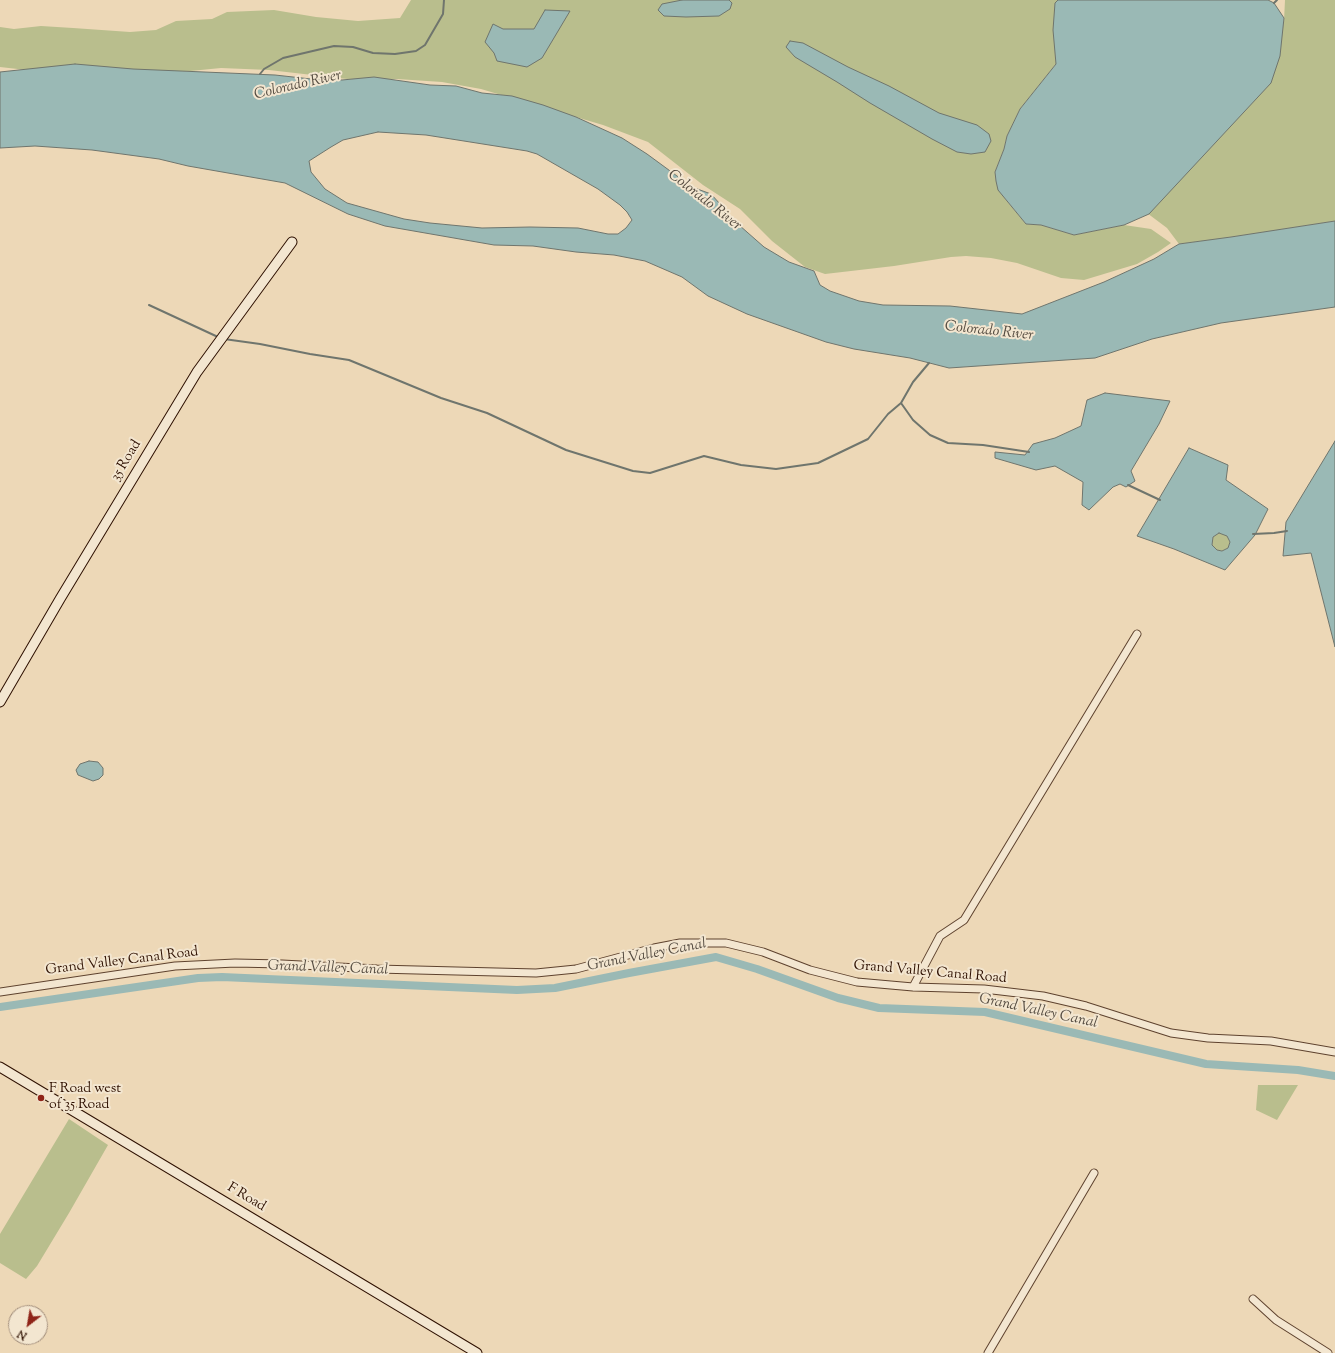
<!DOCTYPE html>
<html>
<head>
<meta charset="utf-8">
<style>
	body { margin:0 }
	#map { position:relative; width:1335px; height:1353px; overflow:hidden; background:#edd8b7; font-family:"Sorts Mill Goudy",serif }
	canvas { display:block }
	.north { position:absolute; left:8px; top:1305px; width:40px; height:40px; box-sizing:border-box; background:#f3e6d0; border:1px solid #a4907d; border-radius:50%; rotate:211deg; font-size:11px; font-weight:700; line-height:16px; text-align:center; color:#2e1001 }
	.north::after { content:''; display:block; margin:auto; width:14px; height:18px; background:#8f2418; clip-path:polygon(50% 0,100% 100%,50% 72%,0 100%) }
</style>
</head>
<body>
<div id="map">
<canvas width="1335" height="1353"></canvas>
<div class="north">N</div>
</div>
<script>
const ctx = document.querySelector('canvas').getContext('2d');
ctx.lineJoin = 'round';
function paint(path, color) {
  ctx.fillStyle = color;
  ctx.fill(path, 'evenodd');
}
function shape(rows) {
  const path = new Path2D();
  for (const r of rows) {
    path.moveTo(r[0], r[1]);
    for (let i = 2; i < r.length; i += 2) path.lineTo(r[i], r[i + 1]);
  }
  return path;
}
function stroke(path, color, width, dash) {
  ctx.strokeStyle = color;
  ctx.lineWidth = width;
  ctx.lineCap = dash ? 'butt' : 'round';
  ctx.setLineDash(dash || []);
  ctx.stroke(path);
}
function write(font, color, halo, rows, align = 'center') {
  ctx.font = font + ' "Sorts Mill Goudy",serif';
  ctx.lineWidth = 4;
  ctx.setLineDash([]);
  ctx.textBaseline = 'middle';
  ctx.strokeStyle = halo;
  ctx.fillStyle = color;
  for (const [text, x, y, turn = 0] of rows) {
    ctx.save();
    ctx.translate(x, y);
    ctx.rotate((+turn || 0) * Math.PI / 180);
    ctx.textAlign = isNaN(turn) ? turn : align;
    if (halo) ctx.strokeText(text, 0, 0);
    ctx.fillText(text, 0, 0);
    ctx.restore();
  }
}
paint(shape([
	[411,0,1058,0,1055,3,1056,64,1020,109,1007,136,1004,149,995,172,1006,200,1026,224,1041,225,1074,235,1124,225,1151,229,1171,243,1158,252,1137,264,1084,280,1061,278,1017,263,991,258,966,256,951,257,894,266,825,274,805,267,772,241,740,209,703,185,648,142,603,125,481,89,442,82,397,79,356,80,269,70,221,68,160,74,53,73,0,67,0,27,14,29,41,26,73,28,130,32,156,30,176,21,212,19,227,12,274,10,316,17,358,21,400,18],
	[1285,0,1335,0,1335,221,1227,238,1179,244,1167,228,1147,213,1272,76,1284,21],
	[1219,532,1227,536,1230,542,1228,548,1222,551,1217,550,1212,545,1213,537],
	[1258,1085,1298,1085,1277,1120,1256,1110],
	[69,1119,108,1145,69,1213,37,1266,26,1279,0,1263,0,1234]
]), '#b9be8d');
const water = shape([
	[682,0,729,0,732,3,730,9,719,16,686,17,664,16,658,10,662,4,682,0],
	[1058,0,1268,0,1274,3,1284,18,1280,56,1271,83,1149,214,1124,225,1074,235,1041,225,1026,224,998,190,996,181,995,172,1004,149,1007,136,1020,109,1056,64,1053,30,1055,3,1058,0],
	[545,10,570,11,542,58,527,67,497,61,494,53,485,42,493,24,503,29,534,29,545,10],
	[790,41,803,43,848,67,889,86,939,113,977,125,989,134,991,141,985,152,971,154,957,152,932,139,870,103,837,82,795,57,786,47,790,41],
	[75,64,133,69,275,75,311,79,342,80,374,77,430,85,456,86,482,93,512,96,543,105,576,117,622,138,647,154,692,187,711,194,739,225,764,247,789,262,814,271,820,285,830,291,859,301,883,305,950,306,1022,314,1104,282,1154,259,1179,244,1231,237,1335,221,1335,307,1221,323,1152,339,1095,358,949,368,910,358,854,349,826,342,747,314,708,296,682,277,645,261,614,255,576,252,533,246,494,245,385,226,348,214,285,183,188,166,159,159,92,150,35,146,0,148,0,72,75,64],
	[378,132,426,135,527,151,537,154,598,189,620,205,627,212,632,220,626,228,618,234,608,234,578,228,530,227,482,228,430,223,404,219,347,203,325,189,311,172,309,161,331,147,343,140,378,132],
	[1105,393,1170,401,1159,424,1131,471,1135,481,1126,487,1120,484,1113,487,1089,510,1082,505,1083,482,1055,466,1036,470,995,458,995,452,1025,455,1033,444,1055,438,1081,426,1087,400,1105,393],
	[1335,441,1335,647,1311,553,1283,556,1286,522,1335,441],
	[1189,448,1228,465,1226,480,1268,509,1255,535,1225,570,1174,549,1137,536,1189,448],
	[1219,533,1227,536,1230,542,1228,548,1222,551,1217,550,1212,545,1213,537,1219,533],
	[89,761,98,762,103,768,103,775,99,779,93,781,78,775,76,770,80,764,89,761]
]);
paint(water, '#9ab9b5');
stroke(water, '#6f756d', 1);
stroke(shape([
	[1274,3,1277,0],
	[260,74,264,69,283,58,334,46,353,47,373,53,395,54,416,51,425,45,443,14,444,0],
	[149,305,218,337],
	[224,339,260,344,310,354,349,360,441,398,487,413,566,450,633,471,650,473,704,456,741,465,776,469,818,463,868,439,888,414,901,403,913,382,929,363],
	[901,403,913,420,930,435,948,443,983,445,1029,452],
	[1128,485,1160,500],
	[1253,534,1274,533,1287,531]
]), '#6f756d', 2);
stroke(shape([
	[0,1007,198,978,222,977,517,990,555,988,629,973,716,957,757,969,838,998,879,1008,985,1012,1206,1064,1298,1070,1335,1076]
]), '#9ab9b5', 8);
const street = shape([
	[913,987,940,936,964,920,1137,634],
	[0,992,175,966,235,963,282,964,377,969,536,973,576,969,654,948,680,943,726,943,763,952,810,970,857,982,913,987,984,989,1043,996,1086,1006,1171,1033,1208,1038,1271,1041,1335,1052],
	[1253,1299,1276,1320,1328,1353],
	[988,1353,1094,1173]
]);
const secondary = shape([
	[0,702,60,599,197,372,292,242],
	[0,1067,477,1353]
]);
stroke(street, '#5e422e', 9);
stroke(secondary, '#2e1001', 11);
stroke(street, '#f3e6d0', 7);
stroke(secondary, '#f3e6d0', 9);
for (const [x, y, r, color] of [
	[41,1098,4,"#8f2418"]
]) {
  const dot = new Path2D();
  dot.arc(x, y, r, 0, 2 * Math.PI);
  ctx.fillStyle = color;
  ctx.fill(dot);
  stroke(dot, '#f3e6d0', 1.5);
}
write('14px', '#2e1001', '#f3e6d0', [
	["35 Road",127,461,-59],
	["Grand Valley Canal Road",122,962,-7],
	["Grand Valley Canal Road",930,973,5],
	["F Road",246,1198,31]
]);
write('14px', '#2e1001', '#f3e6d0', [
	["F Road west",49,1090],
	["of 35 Road",49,1106]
], 'left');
write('italic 15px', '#544b40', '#f3e6d0', [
	["Colorado River",298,86,-13],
	["Colorado River",704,201,38],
	["Colorado River",989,332,6],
	["Grand Valley Canal",647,956,-11],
	["Grand Valley Canal",328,969,2],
	["Grand Valley Canal",1038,1012,12]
]);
</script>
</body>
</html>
